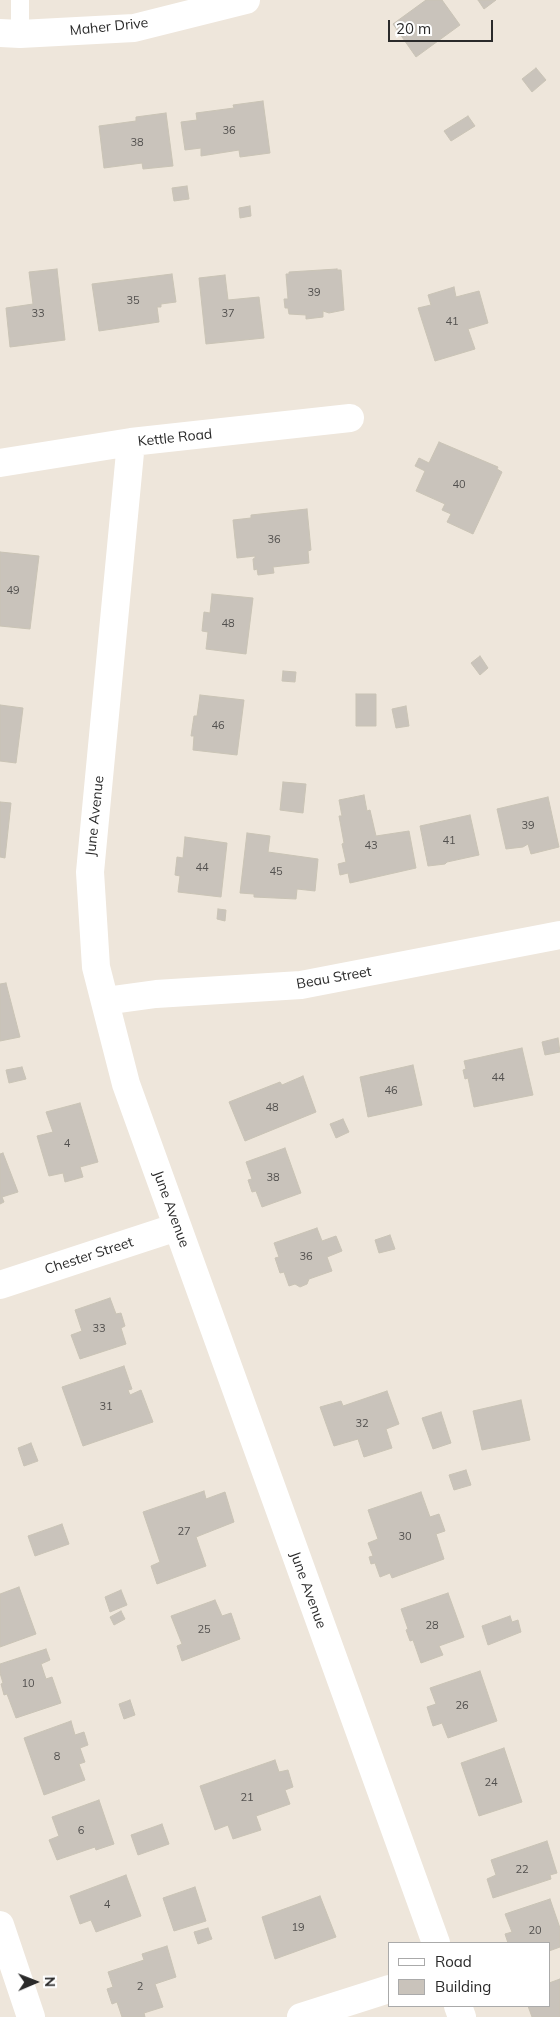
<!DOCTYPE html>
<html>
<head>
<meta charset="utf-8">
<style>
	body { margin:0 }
	#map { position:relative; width:560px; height:2017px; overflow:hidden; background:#eee6db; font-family:Mulish,sans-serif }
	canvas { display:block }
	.legend { position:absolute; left:388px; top:1942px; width:162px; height:65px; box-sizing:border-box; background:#fff; border:1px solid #aaa; margin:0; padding:6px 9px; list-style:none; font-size:15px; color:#2a2a2a }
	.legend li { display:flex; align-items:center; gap:10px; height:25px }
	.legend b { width:25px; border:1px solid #aaa }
	.north { position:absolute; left:10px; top:1957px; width:50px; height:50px; -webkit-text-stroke:4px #fff; paint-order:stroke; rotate:89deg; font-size:14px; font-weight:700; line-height:20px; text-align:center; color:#2a2a2a }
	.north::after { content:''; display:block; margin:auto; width:18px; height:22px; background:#2a2a2a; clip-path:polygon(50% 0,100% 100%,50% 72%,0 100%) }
	.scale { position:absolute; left:388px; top:20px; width:105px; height:22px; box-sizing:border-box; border:2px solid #2a2a2a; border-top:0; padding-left:6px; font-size:15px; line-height:18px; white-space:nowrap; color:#2a2a2a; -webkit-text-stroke:4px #fff; paint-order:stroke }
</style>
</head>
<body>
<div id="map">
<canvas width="560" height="2017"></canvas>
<ul class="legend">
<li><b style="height:6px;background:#fff"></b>Road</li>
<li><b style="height:14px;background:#c9c3bb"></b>Building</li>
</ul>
<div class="north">N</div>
<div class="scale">20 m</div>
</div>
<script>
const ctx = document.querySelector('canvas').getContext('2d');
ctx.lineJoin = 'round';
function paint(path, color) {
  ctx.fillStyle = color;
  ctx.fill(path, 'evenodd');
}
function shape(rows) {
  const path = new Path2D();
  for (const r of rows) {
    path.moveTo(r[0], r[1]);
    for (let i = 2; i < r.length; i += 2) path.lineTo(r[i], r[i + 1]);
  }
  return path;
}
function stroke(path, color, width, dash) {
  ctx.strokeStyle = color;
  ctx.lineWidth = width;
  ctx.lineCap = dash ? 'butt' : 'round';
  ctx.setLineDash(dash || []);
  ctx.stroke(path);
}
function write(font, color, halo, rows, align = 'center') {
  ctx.font = font + ' Mulish,sans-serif';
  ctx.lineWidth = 4;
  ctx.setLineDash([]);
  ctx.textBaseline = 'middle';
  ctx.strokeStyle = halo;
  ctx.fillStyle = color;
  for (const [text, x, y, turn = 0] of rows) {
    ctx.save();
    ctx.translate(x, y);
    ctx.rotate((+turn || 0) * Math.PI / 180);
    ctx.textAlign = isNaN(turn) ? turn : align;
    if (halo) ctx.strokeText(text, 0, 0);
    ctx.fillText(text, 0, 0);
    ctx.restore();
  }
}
const building = shape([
	[426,0,442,0,460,25,416,57,393,24,426,0],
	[478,0,496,0,484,9,478,0],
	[536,68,546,80,532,92,522,79,536,68],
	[263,101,270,153,240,157,239,150,201,156,201,148,185,150,181,122,197,120,196,113,234,108,233,105,263,101],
	[166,113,173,166,143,169,142,163,104,168,99,126,136,121,136,117,166,113],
	[468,116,475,126,451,141,444,131,468,116],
	[187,186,189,199,174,201,172,188,187,186],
	[250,206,251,216,240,218,239,208,250,206],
	[57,269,65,340,10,347,6,308,33,304,29,272,57,269],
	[337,269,337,270,341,270,344,310,329,313,323,311,323,317,306,319,306,315,289,314,288,308,285,308,284,299,288,299,286,274,289,274,289,272,337,269],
	[172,274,176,302,161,304,161,307,157,307,159,322,99,331,92,284,172,274],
	[225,275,228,300,259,297,264,338,206,344,199,278,225,275],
	[454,287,456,297,479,291,488,323,468,329,475,349,435,361,418,308,431,305,428,295,454,287],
	[439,442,498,467,497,469,502,472,473,534,447,522,451,514,442,510,445,504,416,491,425,471,415,466,419,458,429,463,439,442],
	[307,509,311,550,308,551,309,563,273,567,274,573,258,575,257,569,254,570,253,559,255,558,255,556,237,558,233,520,251,518,251,515,307,509],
	[0,552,39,556,30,629,0,626,0,552],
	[212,594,253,598,246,654,206,649,208,632,202,631,204,612,210,613,212,594],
	[480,656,488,668,480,675,471,663,480,656],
	[283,671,296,672,295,682,282,681,283,671],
	[356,694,376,694,376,726,356,726,356,694],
	[200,695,244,700,237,755,193,750,194,736,191,736,194,716,197,716,200,695],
	[0,705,23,708,16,763,0,761,0,705],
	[406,706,409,726,396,728,392,709,406,706],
	[283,782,306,784,303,813,280,810,283,782],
	[364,795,367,811,370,810,376,836,409,831,416,868,350,883,348,873,340,875,338,864,346,862,342,844,344,843,339,816,342,816,339,800,364,795],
	[548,797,559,847,531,854,528,844,523,847,506,849,497,809,548,797],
	[0,802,11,803,5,858,0,857,0,802],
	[470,815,479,855,447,862,445,864,428,866,420,826,470,815],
	[247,833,270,836,268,852,318,859,315,891,297,889,296,899,254,897,254,894,240,893,247,833],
	[185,837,227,843,221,897,178,892,180,876,175,875,177,857,183,858,185,837],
	[218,909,226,910,225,921,217,919,218,909],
	[6,983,20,1037,0,1041,0,984,6,983],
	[558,1038,560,1052,545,1055,542,1042,558,1038],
	[522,1048,533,1095,474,1107,468,1078,465,1079,463,1070,466,1069,464,1061,522,1048],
	[413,1065,422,1105,368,1117,360,1077,413,1065],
	[22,1067,26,1079,9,1083,6,1070,22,1067],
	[303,1076,316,1112,245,1141,229,1102,280,1082,282,1085,303,1076],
	[80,1103,98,1162,80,1167,83,1177,65,1182,63,1173,49,1176,37,1136,53,1132,46,1112,80,1103],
	[343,1119,349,1132,336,1138,330,1124,343,1119],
	[285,1148,301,1193,262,1207,256,1191,252,1192,248,1180,252,1179,246,1162,285,1148],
	[3,1153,18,1192,2,1197,4,1202,0,1204,0,1154,3,1153],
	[317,1228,322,1241,336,1236,342,1251,327,1257,332,1271,309,1279,307,1284,300,1287,295,1284,289,1286,284,1272,280,1273,275,1258,279,1257,274,1243,317,1228],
	[390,1235,395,1249,379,1253,375,1240,390,1235],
	[110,1298,116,1314,121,1313,125,1326,121,1328,126,1344,80,1359,71,1335,82,1331,75,1310,110,1298],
	[124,1366,132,1389,128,1390,130,1395,141,1390,153,1422,83,1446,62,1387,124,1366],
	[387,1391,399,1424,386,1429,392,1448,364,1457,358,1439,334,1446,320,1407,341,1401,343,1406,387,1391],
	[521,1400,530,1440,482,1450,473,1411,521,1400],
	[441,1412,451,1443,433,1449,422,1418,441,1412],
	[31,1443,38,1461,24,1466,18,1448,31,1443],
	[466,1470,471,1485,454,1490,449,1475,466,1470],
	[204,1491,206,1499,225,1492,234,1522,196,1537,206,1566,157,1584,151,1566,160,1562,143,1512,204,1491],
	[421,1492,430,1517,439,1514,445,1531,436,1534,444,1559,392,1578,390,1573,380,1577,375,1563,371,1564,369,1557,373,1556,368,1543,378,1539,368,1510,421,1492],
	[62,1524,69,1544,35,1556,28,1536,62,1524],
	[19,1587,36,1634,0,1647,0,1594,19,1587],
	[121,1590,127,1605,110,1612,105,1597,121,1590],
	[448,1593,464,1637,439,1646,443,1655,421,1663,413,1640,410,1641,406,1630,408,1629,401,1609,448,1593],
	[215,1600,222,1616,231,1613,240,1639,182,1661,177,1646,182,1644,171,1616,215,1600],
	[121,1611,125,1619,114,1625,110,1617,121,1611],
	[510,1616,512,1622,518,1620,521,1632,488,1645,482,1626,510,1616],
	[46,1649,50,1660,41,1664,46,1679,52,1677,61,1703,16,1718,7,1694,4,1695,1,1684,3,1683,0,1673,0,1664,46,1649],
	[480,1671,497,1721,448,1738,442,1723,433,1726,427,1707,436,1704,430,1688,480,1671],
	[130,1700,135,1715,124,1719,119,1704,130,1700],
	[71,1721,75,1735,84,1732,88,1745,80,1748,85,1762,79,1764,85,1780,44,1795,24,1738,71,1721],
	[504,1748,522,1802,479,1816,461,1763,504,1748],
	[275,1760,279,1772,288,1770,293,1787,285,1790,290,1804,256,1816,261,1830,233,1839,228,1825,215,1830,200,1786,275,1760],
	[99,1800,114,1844,96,1850,95,1847,57,1860,49,1840,59,1836,52,1817,99,1800],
	[162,1824,169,1844,138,1855,131,1835,162,1824],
	[547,1841,557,1873,550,1875,551,1879,493,1898,487,1879,496,1875,491,1860,547,1841],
	[126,1875,141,1916,96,1932,91,1920,80,1924,70,1896,126,1875],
	[195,1887,206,1921,174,1931,163,1898,195,1887],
	[320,1896,336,1937,275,1959,262,1917,320,1896],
	[550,1899,560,1928,560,1947,549,1951,549,1943,508,1943,505,1934,512,1932,505,1914,550,1899],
	[208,1928,212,1939,198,1944,194,1932,208,1928],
	[167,1946,176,1977,155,1984,163,2007,144,2013,145,2017,122,2017,117,2002,112,2004,107,1989,113,1987,108,1972,144,1960,142,1954,167,1946],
	[560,1979,560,2017,532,2017,528,2006,549,2006,549,1983,560,1979]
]);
paint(building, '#c9c3bb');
stroke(building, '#c9c3b5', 1);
stroke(shape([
	[20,0,20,34]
]), '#fff', 18);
stroke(shape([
	[0,33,20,34,134,28,246,0],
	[131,442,90,872,96,967,126,1084,436,1943],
	[0,463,131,442,350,418],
	[105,1001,156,994,301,985,560,935],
	[0,1285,177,1227],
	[0,1925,31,2017],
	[458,2006,462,2017],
	[301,2017,389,1989]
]), '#fff', 28);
write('11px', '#52504e', null, [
	["36",229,131],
	["38",137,143],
	["39",314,293],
	["35",133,301],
	["33",38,314],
	["37",228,314],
	["41",452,322],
	["40",459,485],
	["36",274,540],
	["49",13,591],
	["48",228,624],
	["46",218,726],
	["39",528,826],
	["41",449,841],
	["43",371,846],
	["44",202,868],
	["45",276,872],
	["44",498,1078],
	["46",391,1091],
	["48",272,1108],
	["4",67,1144],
	["38",273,1178],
	["36",306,1257],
	["33",99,1329],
	["31",106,1407],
	["32",362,1424],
	["27",184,1532],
	["30",405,1537],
	["28",432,1626],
	["25",204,1630],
	["10",28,1684],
	["26",462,1706],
	["8",57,1757],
	["24",491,1783],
	["21",247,1798],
	["6",81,1831],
	["22",522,1870],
	["4",107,1905],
	["19",298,1928],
	["20",535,1931],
	["2",140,1987]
]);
write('14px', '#2a2a2a', '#fff', [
	["Maher Drive",109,27,-6],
	["Kettle Road",175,438,-6],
	["June Avenue",95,816,-84],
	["Beau Street",334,978,-10],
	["June Avenue",171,1209,70],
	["Chester Street",89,1256,-18],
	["June Avenue",308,1590,70]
]);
</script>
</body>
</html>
